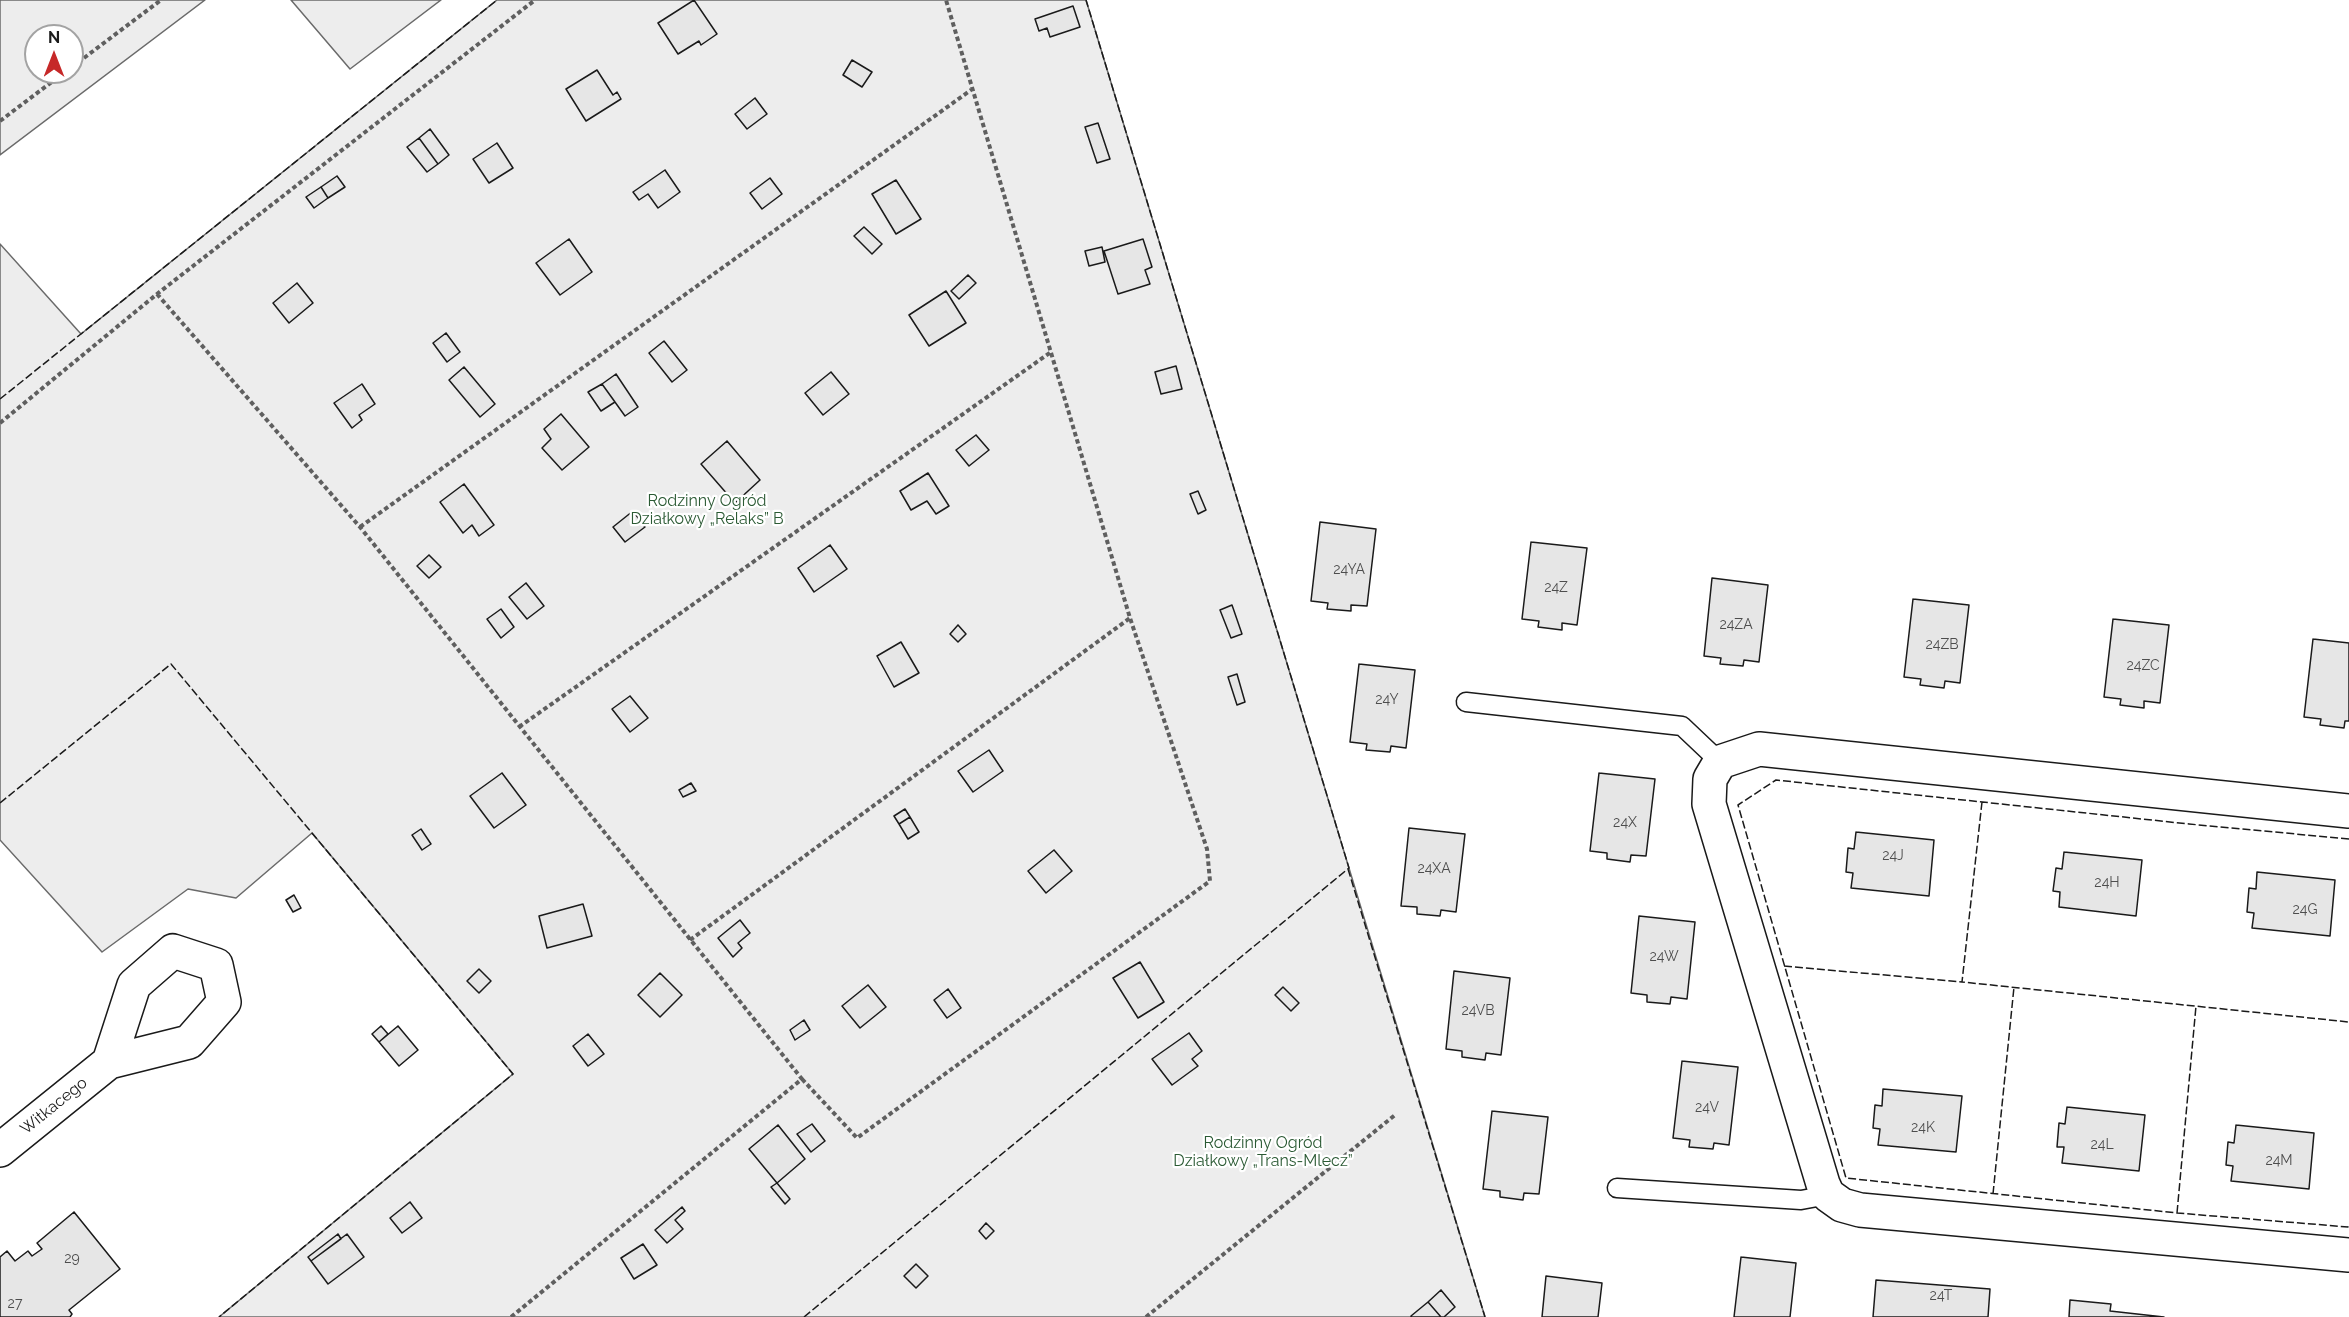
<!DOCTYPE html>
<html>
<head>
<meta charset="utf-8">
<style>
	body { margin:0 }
	#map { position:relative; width:2349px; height:1317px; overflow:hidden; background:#fff; font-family:Raleway,sans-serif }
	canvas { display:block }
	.north { position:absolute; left:24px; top:24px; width:60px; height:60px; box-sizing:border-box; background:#fff; border:2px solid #a3a3a3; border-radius:50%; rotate:0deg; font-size:16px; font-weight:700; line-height:24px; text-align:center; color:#1a1a1a }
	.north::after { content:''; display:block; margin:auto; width:21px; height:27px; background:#c62828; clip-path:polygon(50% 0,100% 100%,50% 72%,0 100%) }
</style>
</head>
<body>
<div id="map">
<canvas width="2349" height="1317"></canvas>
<div class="north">N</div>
</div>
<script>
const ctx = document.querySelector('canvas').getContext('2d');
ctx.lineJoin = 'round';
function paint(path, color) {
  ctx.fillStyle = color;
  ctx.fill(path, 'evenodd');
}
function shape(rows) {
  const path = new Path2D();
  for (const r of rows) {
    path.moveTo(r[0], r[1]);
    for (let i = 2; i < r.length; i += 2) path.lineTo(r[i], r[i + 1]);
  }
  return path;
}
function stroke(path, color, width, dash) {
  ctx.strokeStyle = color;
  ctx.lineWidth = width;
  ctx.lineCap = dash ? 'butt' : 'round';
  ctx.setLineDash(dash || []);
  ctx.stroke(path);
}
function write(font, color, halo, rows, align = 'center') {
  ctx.font = font + ' Raleway,sans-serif';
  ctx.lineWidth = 4.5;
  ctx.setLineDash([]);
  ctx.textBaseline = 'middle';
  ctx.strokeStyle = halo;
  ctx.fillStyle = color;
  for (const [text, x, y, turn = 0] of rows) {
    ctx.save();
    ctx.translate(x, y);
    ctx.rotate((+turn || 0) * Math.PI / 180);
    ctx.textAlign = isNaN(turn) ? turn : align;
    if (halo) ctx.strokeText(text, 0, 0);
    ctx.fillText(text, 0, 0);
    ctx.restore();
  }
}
const built = shape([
	[0,0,205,0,0,155,0,0],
	[36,36,72,36,72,72,36,72,36,36],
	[291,0,441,0,350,69,291,0],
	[497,0,1086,0,1485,1317,219,1317,513,1074,312,833,236,898,188,889,102,952,0,840,0,244,81,334,497,0]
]);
paint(built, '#ededed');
stroke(built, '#6a6a6a', 1.5);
const building = shape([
	[694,0,717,34,701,45,699,41,678,54,658,23,694,0],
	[1073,6,1080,27,1050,37,1047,28,1039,31,1035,19,1073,6],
	[852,60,872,72,862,87,843,75,852,60],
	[597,70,613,95,617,92,621,99,586,121,566,89,597,70],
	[755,98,767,114,747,129,735,114,755,98],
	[1098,123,1110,159,1097,163,1085,127,1098,123],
	[430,129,449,155,438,164,419,138,430,129],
	[419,138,438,164,427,172,407,147,419,138],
	[497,143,513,168,489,183,473,159,497,143],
	[665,170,680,192,658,208,648,194,639,200,633,192,665,170],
	[337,176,345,187,328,198,321,187,337,176],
	[770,178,782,194,762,209,750,193,770,178],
	[896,180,921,219,896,234,872,194,896,180],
	[321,187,328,198,314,208,306,197,321,187],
	[864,227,882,244,872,254,854,236,864,227],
	[569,239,592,272,560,295,536,263,569,239],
	[1143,239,1152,267,1145,270,1150,284,1118,294,1104,251,1143,239],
	[1102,247,1105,262,1089,266,1085,251,1102,247],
	[968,275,976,283,959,299,951,291,968,275],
	[297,283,313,303,289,323,273,303,297,283],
	[946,291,966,323,929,346,909,315,946,291],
	[446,333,460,352,447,362,433,343,446,333],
	[664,341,687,370,672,382,649,353,664,341],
	[1176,366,1182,389,1161,394,1155,372,1176,366],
	[464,367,495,404,480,417,449,380,464,367],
	[831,372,849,394,823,415,805,393,831,372],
	[616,374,638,407,625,416,602,384,616,374],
	[362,384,375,404,359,415,362,420,352,428,334,403,362,384],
	[602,384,615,402,601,411,588,392,602,384],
	[561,414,589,447,562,470,542,448,551,439,544,429,561,414],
	[976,435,989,450,969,466,956,450,976,435],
	[727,441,760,480,735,503,701,464,727,441],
	[928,473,949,506,936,514,927,501,911,510,900,491,928,473],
	[464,484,494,525,479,536,472,525,463,533,440,502,464,484],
	[1198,491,1206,510,1198,514,1190,494,1198,491],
	[633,511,645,527,625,542,613,527,633,511],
	[1320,522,1376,529,1367,606,1351,605,1351,611,1327,609,1328,603,1311,601,1320,522],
	[1531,542,1587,548,1577,625,1562,623,1562,630,1538,627,1539,621,1522,619,1531,542],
	[830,545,847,569,814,592,798,568,830,545],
	[429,555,441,567,429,578,417,566,429,555],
	[1712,578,1768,585,1759,662,1744,660,1743,666,1720,664,1721,658,1704,656,1712,578],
	[526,583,544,606,527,619,509,597,526,583],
	[1913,599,1969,605,1960,683,1945,681,1944,688,1920,685,1921,679,1904,677,1913,599],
	[1232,605,1242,634,1231,638,1220,610,1232,605],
	[501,609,514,627,501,638,487,619,501,609],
	[2113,619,2169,625,2160,703,2144,701,2144,708,2120,705,2121,699,2104,697,2113,619],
	[958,625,966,634,958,642,950,634,958,625],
	[2313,639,2349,643,2349,721,2345,721,2344,728,2320,725,2321,719,2304,717,2313,639],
	[901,642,919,673,894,687,877,656,901,642],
	[1359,664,1415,670,1406,748,1391,746,1390,752,1366,750,1367,744,1350,742,1359,664],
	[1237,674,1245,702,1237,705,1228,677,1237,674],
	[630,696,648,718,630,732,612,709,630,696],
	[989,750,1003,771,973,792,958,771,989,750],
	[502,773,526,805,494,828,470,796,502,773],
	[1599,773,1655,779,1646,856,1631,855,1630,862,1607,859,1607,853,1590,851,1599,773],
	[691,783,696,791,683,797,679,790,691,783],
	[905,809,910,817,899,824,894,816,905,809],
	[910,817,919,832,908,839,899,824,910,817],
	[1409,828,1465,834,1456,912,1441,910,1440,916,1417,914,1417,907,1401,906,1409,828],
	[421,829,431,844,422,850,412,835,421,829],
	[1856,832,1934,840,1929,896,1851,888,1853,873,1846,872,1848,848,1854,849,1856,832],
	[1054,850,1072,871,1046,893,1028,871,1054,850],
	[2064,852,2142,860,2136,916,2059,907,2060,892,2053,891,2056,868,2062,869,2064,852],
	[2257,872,2335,880,2330,936,2252,928,2254,913,2247,912,2249,888,2256,889,2257,872],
	[294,895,301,908,293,912,286,900,294,895],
	[583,904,592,936,547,948,539,916,583,904],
	[1639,916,1695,922,1687,999,1671,997,1670,1004,1647,1002,1647,995,1631,993,1639,916],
	[740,920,750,933,738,943,742,948,733,957,718,938,740,920],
	[1140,962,1164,1002,1138,1018,1113,978,1140,962],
	[479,969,491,981,479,993,467,981,479,969],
	[1454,971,1510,978,1501,1055,1486,1053,1485,1060,1462,1057,1462,1051,1446,1049,1454,971],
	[660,973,682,995,660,1017,638,995,660,973],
	[868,985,886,1007,860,1028,842,1006,868,985],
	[1283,987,1299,1003,1291,1011,1275,995,1283,987],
	[948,989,961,1008,947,1018,934,1000,948,989],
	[804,1020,810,1030,795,1040,790,1030,804,1020],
	[381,1026,388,1034,379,1042,372,1034,381,1026],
	[398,1026,418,1050,399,1066,379,1042,398,1026],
	[1189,1033,1202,1051,1192,1059,1198,1066,1172,1085,1152,1059,1189,1033],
	[588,1034,604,1054,588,1066,573,1046,588,1034],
	[1682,1061,1738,1067,1729,1145,1714,1143,1713,1149,1689,1147,1690,1140,1673,1138,1682,1061],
	[1883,1089,1962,1096,1956,1152,1878,1145,1880,1129,1873,1128,1875,1105,1882,1106,1883,1089],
	[2067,1107,2145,1115,2139,1171,2062,1163,2064,1147,2057,1147,2059,1123,2065,1124,2067,1107],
	[1492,1111,1548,1117,1539,1194,1524,1193,1523,1200,1500,1197,1500,1191,1483,1189,1492,1111],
	[812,1124,825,1141,811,1152,797,1134,812,1124],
	[778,1125,805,1159,777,1183,749,1149,778,1125],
	[2236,1125,2314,1133,2309,1189,2231,1181,2233,1166,2226,1165,2228,1142,2234,1143,2236,1125],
	[777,1183,790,1199,785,1204,771,1187,777,1183],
	[410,1202,422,1218,402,1233,390,1218,410,1202],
	[682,1207,685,1211,675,1220,683,1229,667,1243,655,1230,682,1207],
	[74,1212,120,1269,69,1310,72,1314,70,1317,0,1317,0,1257,7,1251,15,1261,28,1251,32,1256,42,1249,37,1243,74,1212],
	[986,1223,994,1231,986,1239,979,1231,986,1223],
	[338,1234,341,1239,311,1261,308,1257,338,1234],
	[347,1234,364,1257,328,1284,311,1261,347,1234],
	[643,1244,657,1265,634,1279,621,1258,643,1244],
	[1741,1257,1796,1263,1790,1317,1734,1317,1741,1257],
	[916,1264,928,1276,916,1288,904,1276,916,1264],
	[1546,1276,1602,1283,1598,1317,1542,1317,1546,1276],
	[1876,1280,1990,1289,1988,1317,1873,1317,1876,1280],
	[1441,1290,1455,1307,1444,1317,1441,1317,1428,1302,1441,1290],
	[2070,1300,2111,1304,2110,1311,2164,1317,2069,1317,2070,1300],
	[1428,1302,1441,1317,1411,1317,1411,1316,1428,1302]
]);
paint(building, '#e6e6e6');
stroke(building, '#1a1a1a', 1.5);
const service = shape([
	[1466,702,1682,726,1720,762],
	[1617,1188,1801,1200,1828,1195]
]);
const minor = shape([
	[2349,811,1759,749,1720,762,1710,779,1709,804,1823,1184,1828,1195,1842,1205,1860,1210,2349,1255],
	[0,1150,109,1062,189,1042,224,1002,216,965,173,951,134,985,109,1062]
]);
stroke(service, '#1a1a1a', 21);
stroke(minor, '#1a1a1a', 36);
stroke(shape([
	[72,67,161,0],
	[0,121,65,72],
	[157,294,360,527,802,1079,511,1317],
	[0,423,157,294,535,0],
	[360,527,971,90],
	[519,727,1051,352],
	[690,940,1130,618],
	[802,1079,857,1138,1210,881,1207,849,1130,618,946,0],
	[1146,1317,1395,1115]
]), '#5f5f5f', 4, [4.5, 3]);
stroke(service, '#fff', 18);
stroke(minor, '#fff', 33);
stroke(shape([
	[0,399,497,0],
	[1982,802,1962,982,2349,1022],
	[0,803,171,664,513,1074,219,1317],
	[2349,839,2189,824,1776,780,1738,805,1846,1178,2177,1213,2348,1227,2349,1225],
	[1348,869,1485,1317],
	[1784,966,1962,982],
	[1993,1194,2014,987],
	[2177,1213,2196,1006],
	[804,1317,1349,868,1086,0]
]), '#1a1a1a', 1.5, [8, 3]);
write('14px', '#4d4d4d', null, [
	["24YA",1349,570],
	["24Z",1556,588],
	["24ZA",1736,625],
	["24ZB",1942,645],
	["24ZC",2143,666],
	["24Y",1387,700],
	["24X",1625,823],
	["24J",1893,856],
	["24XA",1434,869],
	["24H",2107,883],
	["24G",2305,910],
	["24W",1664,957],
	["24VB",1478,1011],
	["24V",1707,1108],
	["24K",1923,1128],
	["24L",2102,1145],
	["24M",2279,1161],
	["29",72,1259],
	["24T",1941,1296],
	["27",15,1304]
]);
write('16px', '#2b5a34', '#fff', [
	["Rodzinny Ogród",707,501],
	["Działkowy „Relaks” B",707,519],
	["Rodzinny Ogród",1263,1143],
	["Działkowy „Trans-Mlecz”",1263,1161]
]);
write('16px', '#1a1a1a', '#fff', [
	["Witkacego",54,1106,-39]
]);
</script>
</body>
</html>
